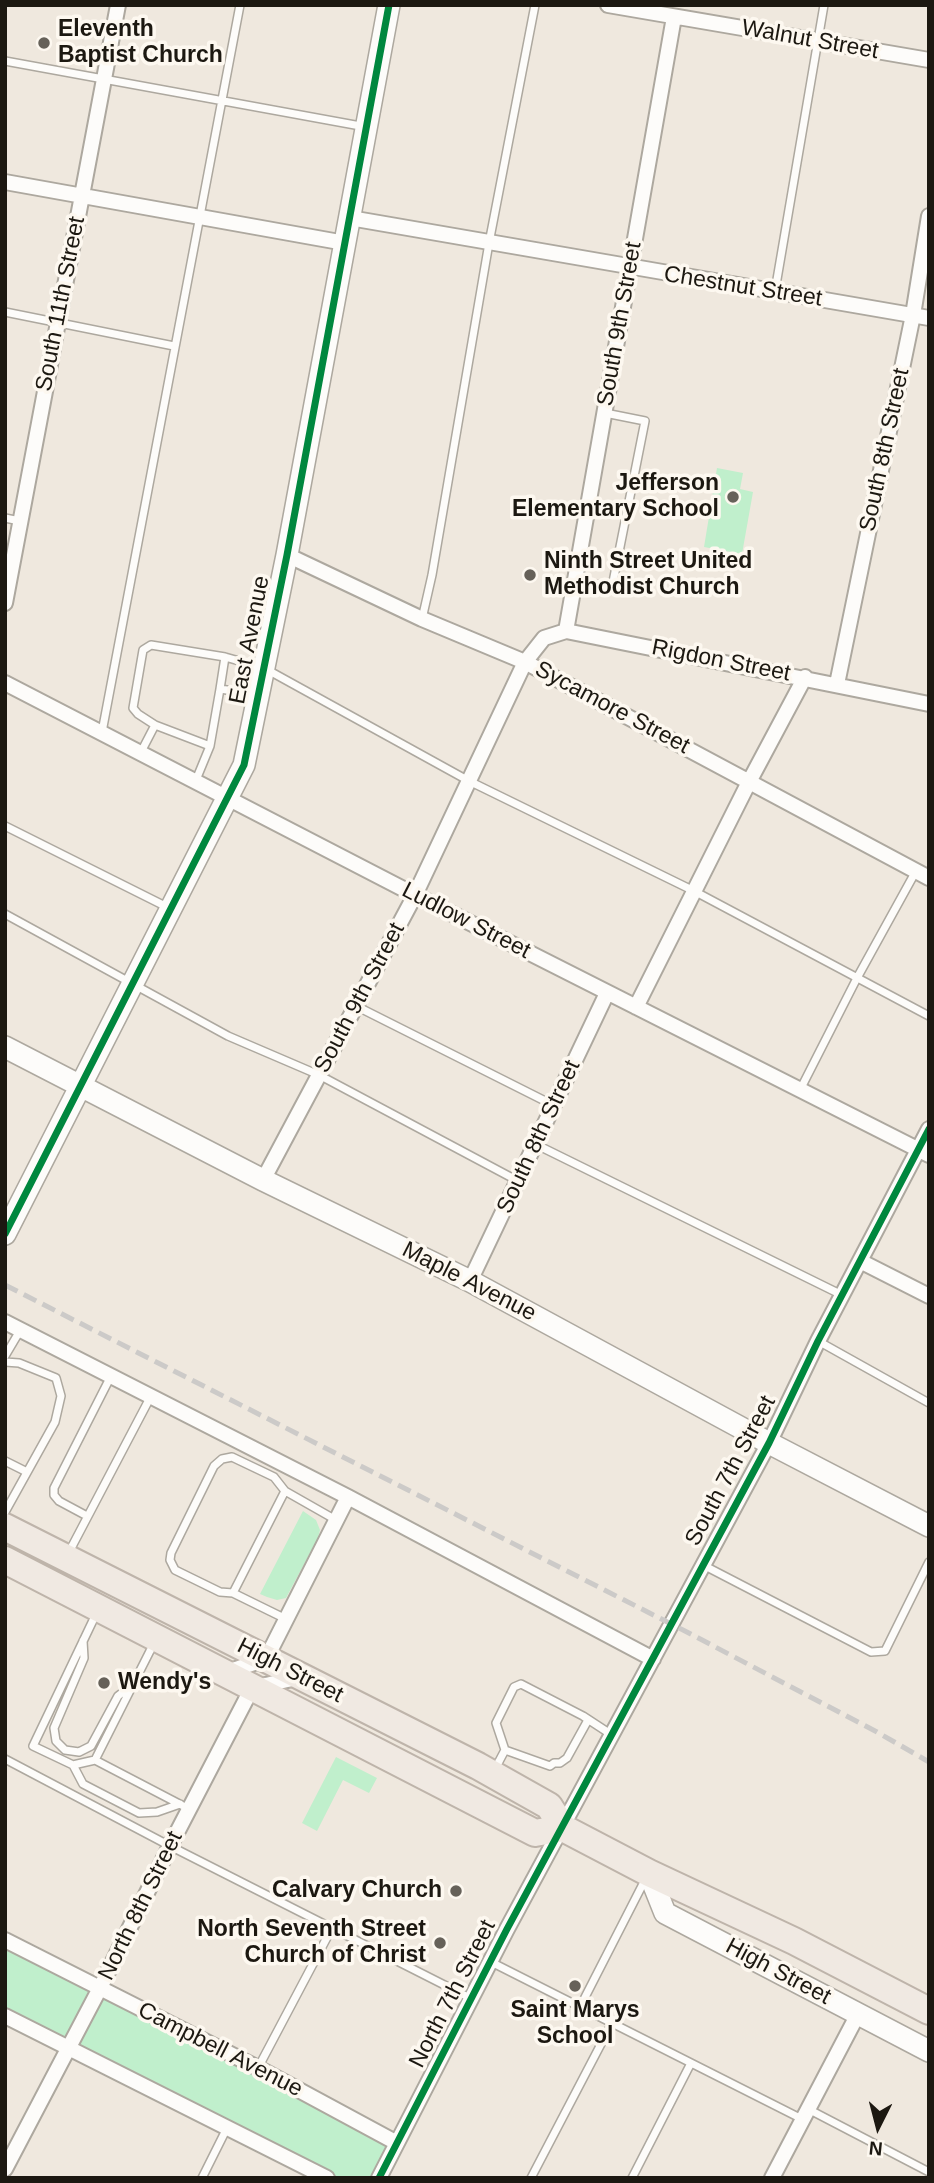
<!DOCTYPE html>
<html>
<head>
<meta charset="utf-8">
<style>
	body { margin:0 }
	#map { position:relative; width:934px; height:2183px; overflow:hidden; background:#efe8de; font-family:Arial,sans-serif }
	canvas { display:block }
	.frame { position:absolute; inset:0; border:7px solid #1c1811; pointer-events:none }
	.north { position:absolute; left:843px; top:2092px; width:70px; height:70px; -webkit-text-stroke:5px #fdf8f0; paint-order:stroke; rotate:186deg; font-size:19px; font-weight:700; line-height:28px; text-align:center; color:#1c1811 }
	.north::after { content:''; display:block; margin:auto; width:24px; height:32px; background:#1c1811; clip-path:polygon(50% 0,100% 100%,50% 72%,0 100%) }
</style>
</head>
<body>
<div id="map">
<canvas width="934" height="2183"></canvas>
<div class="frame"></div>
<div class="north">N</div>
</div>
<script>
const ctx = document.querySelector('canvas').getContext('2d');
ctx.lineJoin = 'round';
function paint(path, color) {
  ctx.fillStyle = color;
  ctx.fill(path, 'evenodd');
}
function shape(rows) {
  const path = new Path2D();
  for (const r of rows) {
    path.moveTo(r[0], r[1]);
    for (let i = 2; i < r.length; i += 2) path.lineTo(r[i], r[i + 1]);
  }
  return path;
}
function stroke(path, color, width, dash) {
  ctx.strokeStyle = color;
  ctx.lineWidth = width;
  ctx.lineCap = dash ? 'butt' : 'round';
  ctx.setLineDash(dash || []);
  ctx.stroke(path);
}
function write(font, color, halo, rows, align = 'center') {
  ctx.font = font + ' Arial,sans-serif';
  ctx.lineWidth = 7;
  ctx.setLineDash([]);
  ctx.textBaseline = 'middle';
  ctx.strokeStyle = halo;
  ctx.fillStyle = color;
  for (const [text, x, y, turn = 0] of rows) {
    ctx.save();
    ctx.translate(x, y);
    ctx.rotate((+turn || 0) * Math.PI / 180);
    ctx.textAlign = isNaN(turn) ? turn : align;
    if (halo) ctx.strokeText(text, 0, 0);
    ctx.fillText(text, 0, 0);
    ctx.restore();
  }
}
paint(shape([
	[717,468,743,473,740,489,753,492,742,554,704,547],
	[303,1511,316,1520,320,1530,318,1538,286,1598,277,1600,267,1597,260,1594],
	[336,1757,377,1778,369,1793,343,1780,317,1831,302,1823],
	[5,1940,397,2143,379,2178,327,2178,5,2016]
]), '#c0efcc');
const lane = shape([
	[5,61,366,127],
	[775,291,824,5],
	[5,312,174,346],
	[5,518,20,521],
	[575,581,612,587,645,421,605,413],
	[422,619,432,575,489,243,535,5],
	[220,689,225,657],
	[155,725,210,746,196,780],
	[102,732,240,5],
	[210,746,220,689,254,694],
	[141,752,155,725,138,714,133,708,143,650,151,645,225,657,264,668,469,781,694,891,929,1016],
	[5,826,167,907],
	[5,914,228,1036,319,1075,518,1181],
	[356,1006,553,1105],
	[800,1090,857,978,916,871],
	[535,1144,842,1295],
	[818,1341,929,1403],
	[5,1356,21,1329],
	[5,1362,19,1363,56,1378,61,1396,55,1422,5,1512],
	[5,1461,27,1472],
	[285,1491,274,1477,232,1457,222,1459,214,1466,171,1553,170,1560,175,1570,220,1592,233,1593,286,1619],
	[87,1516,59,1501,54,1495,54,1488,111,1376],
	[68,1554,151,1396],
	[703,1565,871,1652,885,1651,929,1562],
	[233,1593,285,1491,336,1520],
	[83,1641,84,1658,54,1728,56,1741,65,1750,79,1752,91,1746,118,1696,131,1686],
	[154,1643,95,1760,189,1809],
	[505,1750,550,1766,554,1763,560,1763,567,1758,588,1720],
	[5,1759,170,1846,472,1999],
	[95,1760,73,1765,33,1746,97,1612],
	[73,1765,83,1784,139,1813,157,1812,180,1804],
	[495,1769,505,1750,496,1723,514,1687,521,1684,583,1716,612,1735],
	[491,1962,802,2119],
	[580,2007,647,1876],
	[258,2068,332,1928],
	[808,2109,929,2172],
	[202,2178,227,2128],
	[531,2178,612,2023],
	[632,2178,691,2063]
]);
const street = shape([
	[608,5,929,60],
	[5,182,345,243],
	[350,218,929,318],
	[287,555,422,619,525,662,929,878],
	[5,603,118,5],
	[566,631,674,17],
	[5,683,415,895,929,1155],
	[837,684,913,315,929,216],
	[636,1007,749,782,805,677],
	[263,1180,415,895,525,662,544,638,566,631,929,704],
	[860,1261,929,1296],
	[470,1281,607,993],
	[5,1322,348,1497,653,1659],
	[224,1673,266,1659,348,1497],
	[5,1940,258,2068,397,2143],
	[5,2016,327,2178],
	[5,2169,100,1988,170,1846,252,1688,301,1677],
	[379,2178,507,1929,769,1443,818,1341,929,1129],
	[772,2178,858,2014]
]);
const secondary = shape([
	[5,1047,263,1180,470,1281,769,1443,929,1526],
	[5,1234,244,765,287,555,389,5],
	[649,1873,665,1913,929,2051]
]);
const highway = shape([
	[5,1527,478,1766,549,1806,563,1828,649,1873,794,1941,929,2011],
	[5,1560,535,1833,563,1828]
]);
stroke(lane, '#ada89f', 10);
stroke(street, '#ada89f', 18);
stroke(secondary, '#ada89f', 24);
stroke(highway, '#beb4aa', 30);
stroke(lane, '#fdfcfa', 7);
stroke(street, '#fdfcfa', 14);
stroke(secondary, '#fdfcfa', 21);
stroke(highway, '#f0e9e2', 26);
stroke(shape([
	[5,1285,683,1630,877,1732,929,1762]
]), '#cccac8', 5, [14, 7]);
stroke(shape([
	[5,1234,244,765,287,555,389,5],
	[379,2178,507,1929,769,1443,818,1341,929,1129]
]), '#00873e', 7);
for (const [x, y, r, color] of [
	[44,43,7,"#666159"],
	[733,497,7,"#666159"],
	[530,575,7,"#666159"],
	[104,1683,7,"#666159"],
	[456,1891,7,"#666159"],
	[440,1943,7,"#666159"],
	[575,1986,7,"#666159"]
]) {
  const dot = new Path2D();
  dot.arc(x, y, r, 0, 2 * Math.PI);
  ctx.fillStyle = color;
  ctx.fill(dot);
  stroke(dot, '#fdf8f0', 2.5);
}
write('bold 23px', '#1c1811', '#fdf8f0', [
	["Eleventh",58,30],
	["Baptist Church",58,56],
	["Jefferson",719,484,"right"],
	["Elementary School",719,510,"right"],
	["Ninth Street United",544,562],
	["Methodist Church",544,588],
	["Wendy's",118,1683],
	["Calvary Church",442,1891,"right"],
	["North Seventh Street",426,1930,"right"],
	["Church of Christ",426,1956,"right"],
	["Saint Marys",575,2011,"center"],
	["School",575,2037,"center"]
], 'left');
write('23px', '#1c1811', '#fdf8f0', [
	["Walnut Street",810,40,10],
	["Chestnut Street",743,287,9],
	["South 11th Street",61,304,-79],
	["South 9th Street",620,324,-80],
	["South 8th Street",885,450,-78],
	["East Avenue",250,640,-79],
	["Rigdon Street",721,661,11],
	["Sycamore Street",612,708,28],
	["Ludlow Street",466,921,27],
	["South 9th Street",360,998,-62],
	["South 8th Street",539,1137,-65],
	["Maple Avenue",469,1282,27],
	["South 7th Street",731,1471,-62],
	["High Street",290,1671,27],
	["North 8th Street",141,1906,-64],
	["High Street",778,1972,28],
	["North 7th Street",453,1994,-63],
	["Campbell Avenue",220,2050,27]
]);
</script>
</body>
</html>
